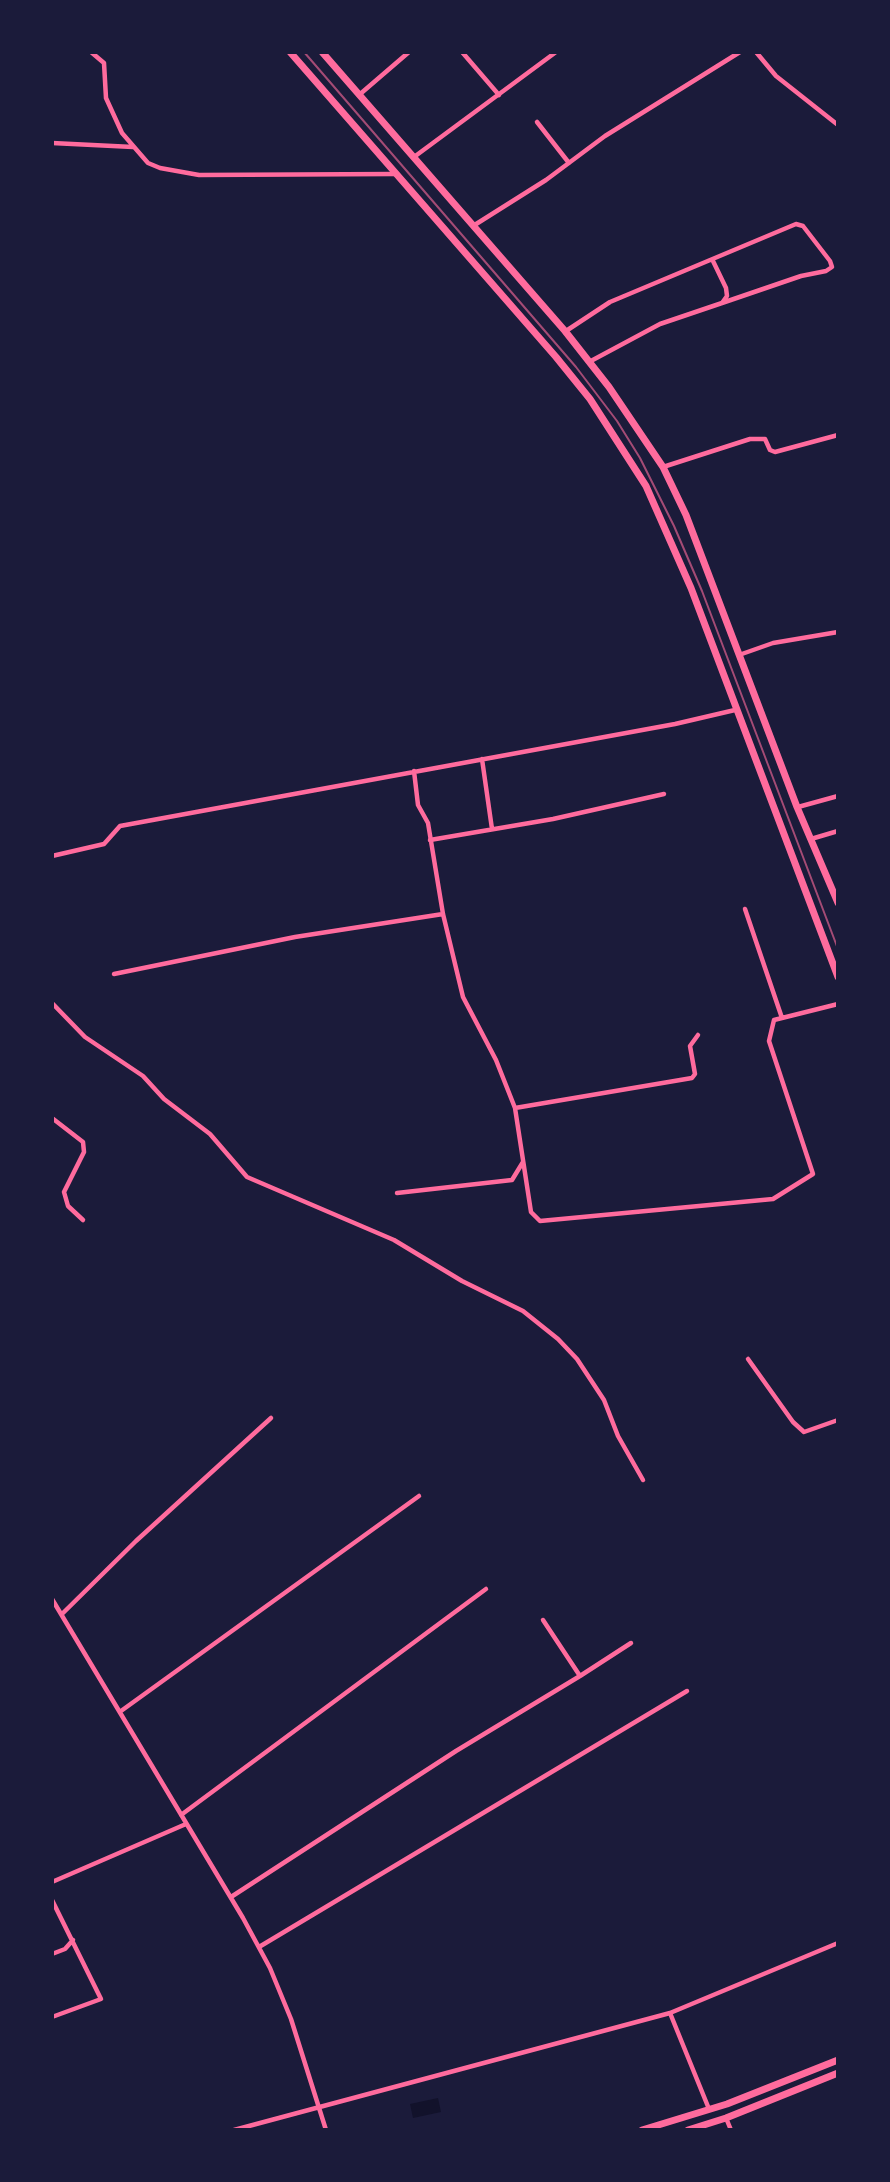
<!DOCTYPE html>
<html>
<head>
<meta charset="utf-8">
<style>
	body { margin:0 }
	#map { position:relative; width:890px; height:2182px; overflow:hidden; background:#1b1b3a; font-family:Helvetica,sans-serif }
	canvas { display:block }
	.frame { position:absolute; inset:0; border:54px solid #1b1b3a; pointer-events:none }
</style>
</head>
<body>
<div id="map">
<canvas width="890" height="2182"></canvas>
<div class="frame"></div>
</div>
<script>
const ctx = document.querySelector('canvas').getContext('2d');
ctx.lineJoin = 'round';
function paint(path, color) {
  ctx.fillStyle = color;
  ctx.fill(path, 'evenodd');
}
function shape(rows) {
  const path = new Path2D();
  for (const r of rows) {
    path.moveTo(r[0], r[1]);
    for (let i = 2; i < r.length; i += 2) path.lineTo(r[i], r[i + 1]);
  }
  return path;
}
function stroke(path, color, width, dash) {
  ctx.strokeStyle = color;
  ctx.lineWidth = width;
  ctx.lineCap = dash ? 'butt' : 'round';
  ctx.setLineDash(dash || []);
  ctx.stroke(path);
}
paint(shape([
	[438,2098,441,2112,413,2118,410,2104]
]), '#12122b');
stroke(shape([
	[91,52,104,63,106,98,122,133,148,163,160,168,199,175,395,174],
	[462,52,499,95],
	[756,52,776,76,838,125],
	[359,95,409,52],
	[537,122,569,163],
	[52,143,133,147],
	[414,157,556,52],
	[473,226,546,180,605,136,740,52],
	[566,331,610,302,796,224,803,226,830,261,832,267,826,271,801,276,722,303],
	[589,362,660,324,722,303,727,296,726,288,713,261],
	[663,467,750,439,765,439,770,450,775,452,838,435],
	[739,655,773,643,838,632],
	[482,759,492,829],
	[414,771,418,805,428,823,443,914,463,997,496,1060,515,1108],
	[798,807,838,796],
	[811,839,838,831],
	[430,840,553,819,664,794],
	[52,856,104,844,120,826,675,724,735,710],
	[745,909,782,1018],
	[114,974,295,937,443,914],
	[52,1003,85,1037,143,1076,164,1099,210,1134,247,1177,394,1240,462,1281,523,1311,558,1339,577,1359,604,1400,618,1436,643,1480],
	[698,1035,690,1046,695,1074,692,1078,515,1108,531,1212,540,1221,773,1199,813,1174,769,1041,774,1020,838,1004],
	[52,1118,83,1142,84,1152,64,1192,68,1206,83,1220],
	[397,1193,512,1180,523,1162],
	[748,1359,793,1422,804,1432,838,1420],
	[52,1599,243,1918,270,1968,291,2019,326,2130],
	[62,1614,136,1541,271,1418],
	[543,1620,580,1676,631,1643],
	[121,1711,419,1496],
	[181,1815,486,1589],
	[52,1882,186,1824],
	[231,1897,456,1751,580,1676],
	[52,1900,101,1999,52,2017],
	[259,1947,687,1691],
	[52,1954,65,1949,73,1940],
	[670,2013,709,2109],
	[726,2118,731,2130],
	[234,2130,670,2013,838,1943]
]), '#ff6b9d', 4.5);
stroke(shape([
	[290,52,556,357,590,399,646,486,691,588,838,977],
	[322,52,565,331,609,387,663,467,686,515,797,807,838,903],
	[642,2130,727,2104,838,2060],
	[688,2130,726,2118,838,2073]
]), '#ff6b9d', 7);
stroke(shape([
	[304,52,576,367,617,421,640,458,674,526,702,591,838,949]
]), '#a44b75', 2);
</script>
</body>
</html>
